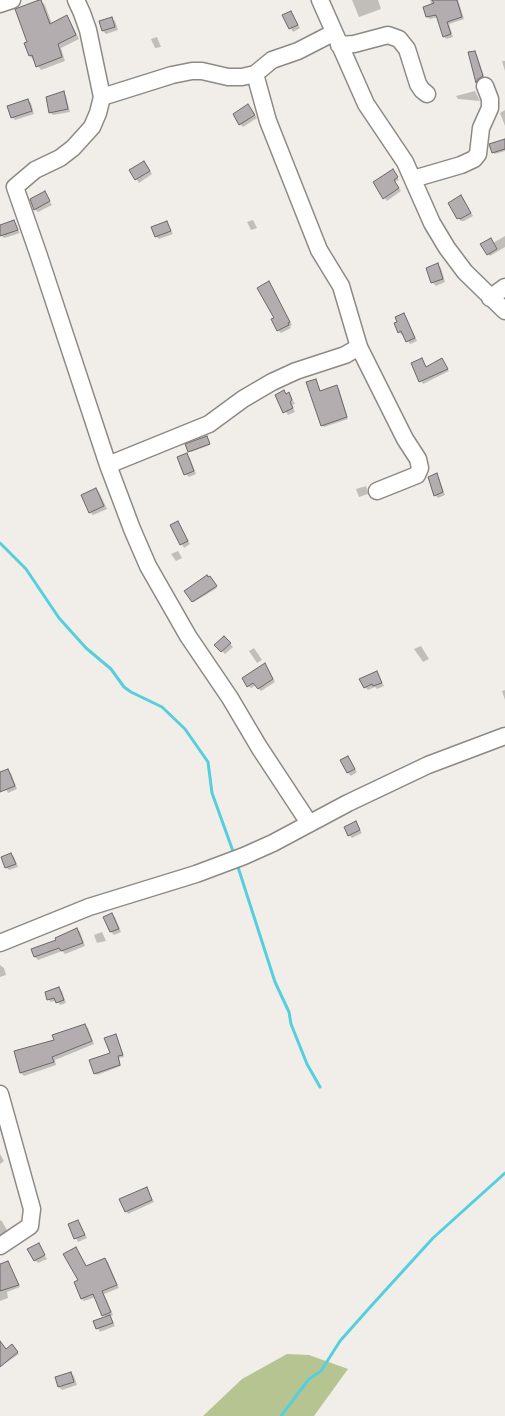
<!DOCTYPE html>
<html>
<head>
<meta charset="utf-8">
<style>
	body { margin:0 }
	canvas { display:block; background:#f1eee9 }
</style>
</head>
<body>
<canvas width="505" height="1416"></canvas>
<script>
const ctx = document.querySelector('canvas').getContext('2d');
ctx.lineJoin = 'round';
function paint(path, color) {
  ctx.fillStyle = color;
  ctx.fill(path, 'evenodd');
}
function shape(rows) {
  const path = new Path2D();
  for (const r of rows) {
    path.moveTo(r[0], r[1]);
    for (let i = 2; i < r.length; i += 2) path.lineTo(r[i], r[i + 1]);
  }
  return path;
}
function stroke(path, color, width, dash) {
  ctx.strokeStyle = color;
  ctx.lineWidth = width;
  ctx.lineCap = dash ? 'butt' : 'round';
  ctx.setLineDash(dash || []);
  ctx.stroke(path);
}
paint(shape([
	[287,1354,309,1355,348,1369,314,1416,203,1416,242,1379]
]), '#b6c492');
paint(shape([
	[352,0,378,0,381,9,359,17],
	[430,0,458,0,464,19,449,24,453,37,446,39,444,36,438,17,430,19,427,17,432,5],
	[41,1,45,5,52,24,67,17,70,21,79,39,61,48,65,61,41,70,30,56,26,44,29,43],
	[291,12,300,28,293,32,284,16],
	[112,18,115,21,118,30,106,34,103,31],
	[157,37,161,47,155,48,151,39],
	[474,52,477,55,485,79,479,84,477,82,470,53],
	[502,61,505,61,505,71],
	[475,91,480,101,458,99,456,96],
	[64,93,66,96,70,112,53,115,50,112],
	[28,100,31,103,34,114,15,120,12,117],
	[248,105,257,118,243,127,240,124],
	[505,110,505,126,500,113],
	[505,141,505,151,495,154,493,152],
	[147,165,152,174,139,183,130,170],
	[395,173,399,180,395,182,401,191,387,201,374,182],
	[44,193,52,205,38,212,35,209],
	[463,200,473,216,464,221,461,221,458,218],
	[253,220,257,228,251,230,247,222],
	[14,222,20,233,4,238,0,234,0,227],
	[167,222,173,234,159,239,156,236],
	[505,236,505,247,490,256,488,254,493,243],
	[438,265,441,268,445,282,436,286,433,283,427,269],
	[269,283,292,325,290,326,291,328,281,333,278,330],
	[403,314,406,317,417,341,410,344,404,334,402,335,399,332],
	[422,359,427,368,442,360,449,371,423,384,412,364],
	[315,380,321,392,337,387,339,389,348,419,324,427,322,425],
	[284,392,291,397,295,404,292,405,295,412,288,415,276,396],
	[207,438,210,445,191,452,189,451],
	[187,455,190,458,196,474,189,477,186,474],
	[436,475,439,478,445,495,438,498,435,495],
	[366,486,368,494,359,497,356,489],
	[96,489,99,492,107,509,93,515,90,512],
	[178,522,190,544,184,548,171,525],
	[178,551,182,558,176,561,171,554],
	[210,578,217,588,194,602,192,601],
	[224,637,233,647,225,654,216,645],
	[421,646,429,659,423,662,414,649],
	[254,648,262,660,257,663,249,651],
	[267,667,275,682,261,691,256,685,251,688,248,686],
	[376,673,384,686,377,689,375,687,368,690,365,687],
	[505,690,505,700,502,691],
	[348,757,357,772,351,776,348,773],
	[8,770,11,773,17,789,8,793,0,779,0,774],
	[356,823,362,833,352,838,349,835],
	[11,854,14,857,18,867,9,870,6,867],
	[112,914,115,917,121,932,114,935,111,932,105,917],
	[77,929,80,932,85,946,65,954,62,951,38,960,35,957,32,950,57,940],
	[102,932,106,941,97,943,94,935],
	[0,965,4,968,6,975,0,977],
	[59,988,62,991,66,1003,60,1005,57,1000,51,1002,48,999],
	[85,1025,88,1028,94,1044,55,1060,56,1065,24,1076,21,1073,15,1052,56,1041],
	[116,1035,124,1057,119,1058,121,1066,97,1075,95,1073,111,1054],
	[0,1154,4,1161,0,1164],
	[147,1189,154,1202,128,1214,120,1199],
	[1,1220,9,1233,0,1239,0,1221],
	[78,1221,87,1238,78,1242,69,1225],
	[38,1245,47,1259,38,1263,35,1260],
	[78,1251,87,1267,105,1259,108,1262,119,1288,104,1294,113,1315,110,1316,115,1326,100,1332,94,1322,106,1318,96,1297,84,1301,82,1299],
	[8,1262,20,1287,7,1292,8,1298,0,1301,0,1266],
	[0,1342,6,1350,12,1346,19,1354,0,1367],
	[71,1373,74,1376,77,1385,62,1390,59,1387,57,1378]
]), '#0003');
stroke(shape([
	[0,543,26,569,59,618,86,648,111,669,124,687,131,692,162,707,185,729,208,762,212,793,234,854],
	[237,864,275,982,289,1012,291,1024,307,1064,320,1087],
	[281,1416,309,1379,321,1371,340,1341,372,1305,433,1238,505,1173]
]), '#55cfde', 3);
const building = shape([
	[39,0,41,0,50,24,67,15,76,35,58,44,62,57,36,67,32,55,29,56,24,43,27,42,15,9,39,0],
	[432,0,457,0,462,17,447,22,451,34,443,37,436,15,426,17,423,7,434,3,432,0],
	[291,11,298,25,289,29,282,15,291,11],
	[112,17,115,27,102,31,99,21,112,17],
	[475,51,483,76,478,79,476,83,468,52,475,51],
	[64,91,68,109,49,113,46,97,64,91],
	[28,99,32,111,11,118,7,106,28,99],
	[248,104,255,115,239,125,233,114,248,104],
	[505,139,505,149,492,153,489,144,505,139],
	[144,161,150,171,135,180,129,170,144,161],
	[393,169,398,177,394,180,399,188,383,199,373,182,393,169],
	[45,191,50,201,34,210,30,199,45,191],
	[461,195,471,213,460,219,459,218,457,219,448,203,461,195],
	[14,220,18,230,0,236,0,225,14,220],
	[167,221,171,231,155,237,151,227,167,221],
	[491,238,497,249,487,255,480,244,491,238],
	[438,263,443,279,431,283,426,268,438,263],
	[269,281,290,322,288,323,289,325,277,331,271,319,274,318,257,288,269,281],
	[404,313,415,338,406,342,401,331,398,333,394,323,397,322,395,317,404,313],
	[422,358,426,367,442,358,448,369,419,382,411,363,422,358],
	[316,379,320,391,337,385,347,417,321,426,306,382,316,379],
	[284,390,286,394,289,392,292,400,290,402,293,408,283,413,275,395,284,390],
	[207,436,210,444,188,452,185,444,207,436],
	[187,453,194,471,184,475,177,457,187,453],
	[437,473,443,492,434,496,428,477,437,473],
	[96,488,104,506,89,513,81,495,96,488],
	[178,521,188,541,180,545,170,525,178,521],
	[207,575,208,577,210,576,217,586,192,602,184,591,207,575],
	[224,636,231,643,221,652,214,645,224,636],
	[265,663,273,679,258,689,253,683,247,687,242,678,265,663],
	[377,671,382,683,373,686,372,684,364,688,359,679,377,671],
	[348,756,355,769,347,773,340,760,348,756],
	[8,769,15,786,0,792,0,772,8,769],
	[356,821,360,830,348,836,344,827,356,821],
	[11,853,16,864,5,868,1,857,11,853],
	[112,913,119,929,110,932,103,917,112,913],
	[77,928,83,943,61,951,59,948,34,957,31,949,56,940,55,938,77,928],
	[59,987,64,1000,56,1003,54,998,47,1000,45,992,59,987],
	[85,1024,92,1041,52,1057,54,1062,20,1073,14,1051,54,1040,52,1035,85,1024],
	[116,1034,123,1055,118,1056,120,1065,94,1074,89,1060,110,1053,104,1038,116,1034],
	[147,1187,152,1200,125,1212,119,1199,147,1187],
	[78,1220,85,1235,74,1239,68,1224,78,1220],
	[39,1243,45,1255,34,1261,27,1249,39,1243],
	[76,1247,86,1266,105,1258,117,1285,102,1291,111,1312,102,1316,93,1294,81,1299,74,1282,78,1280,63,1254,76,1247],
	[8,1261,19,1285,0,1291,0,1264,8,1261],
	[110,1315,113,1323,96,1329,93,1321,110,1315],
	[0,1341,6,1349,12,1344,18,1352,0,1367,0,1341],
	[71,1372,74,1382,58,1387,55,1377,71,1372]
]);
paint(building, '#b3adb0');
stroke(building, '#6c676a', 1);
const minor = shape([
	[76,0,82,13,88,30,102,97,98,113,92,127,73,148,60,158,35,170,15,187,39,256,108,465,132,529,148,566,188,636,230,698,259,747,309,823],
	[320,0,366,104,405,162,432,223,447,248,465,272,505,311],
	[0,4,12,0],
	[339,45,354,44,388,35,399,39,407,49,418,84,422,90,427,94],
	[255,74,268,121,319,250,341,286,359,347,405,439,418,459,420,468,417,475,377,491],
	[102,97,172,75,192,71,202,71,228,77,242,77,255,74,272,60,298,51,333,33],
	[413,179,461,165,474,159,478,154,481,128,490,108,490,99,485,86],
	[490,298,505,287],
	[108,465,209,424,243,399,272,382,296,371,345,355,359,347],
	[0,943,89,907,196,874,244,856,273,843,348,803,428,765,505,736],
	[0,1094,32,1209,30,1226,0,1246]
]);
stroke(minor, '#8d8a85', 19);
stroke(minor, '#fff', 16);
</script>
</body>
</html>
